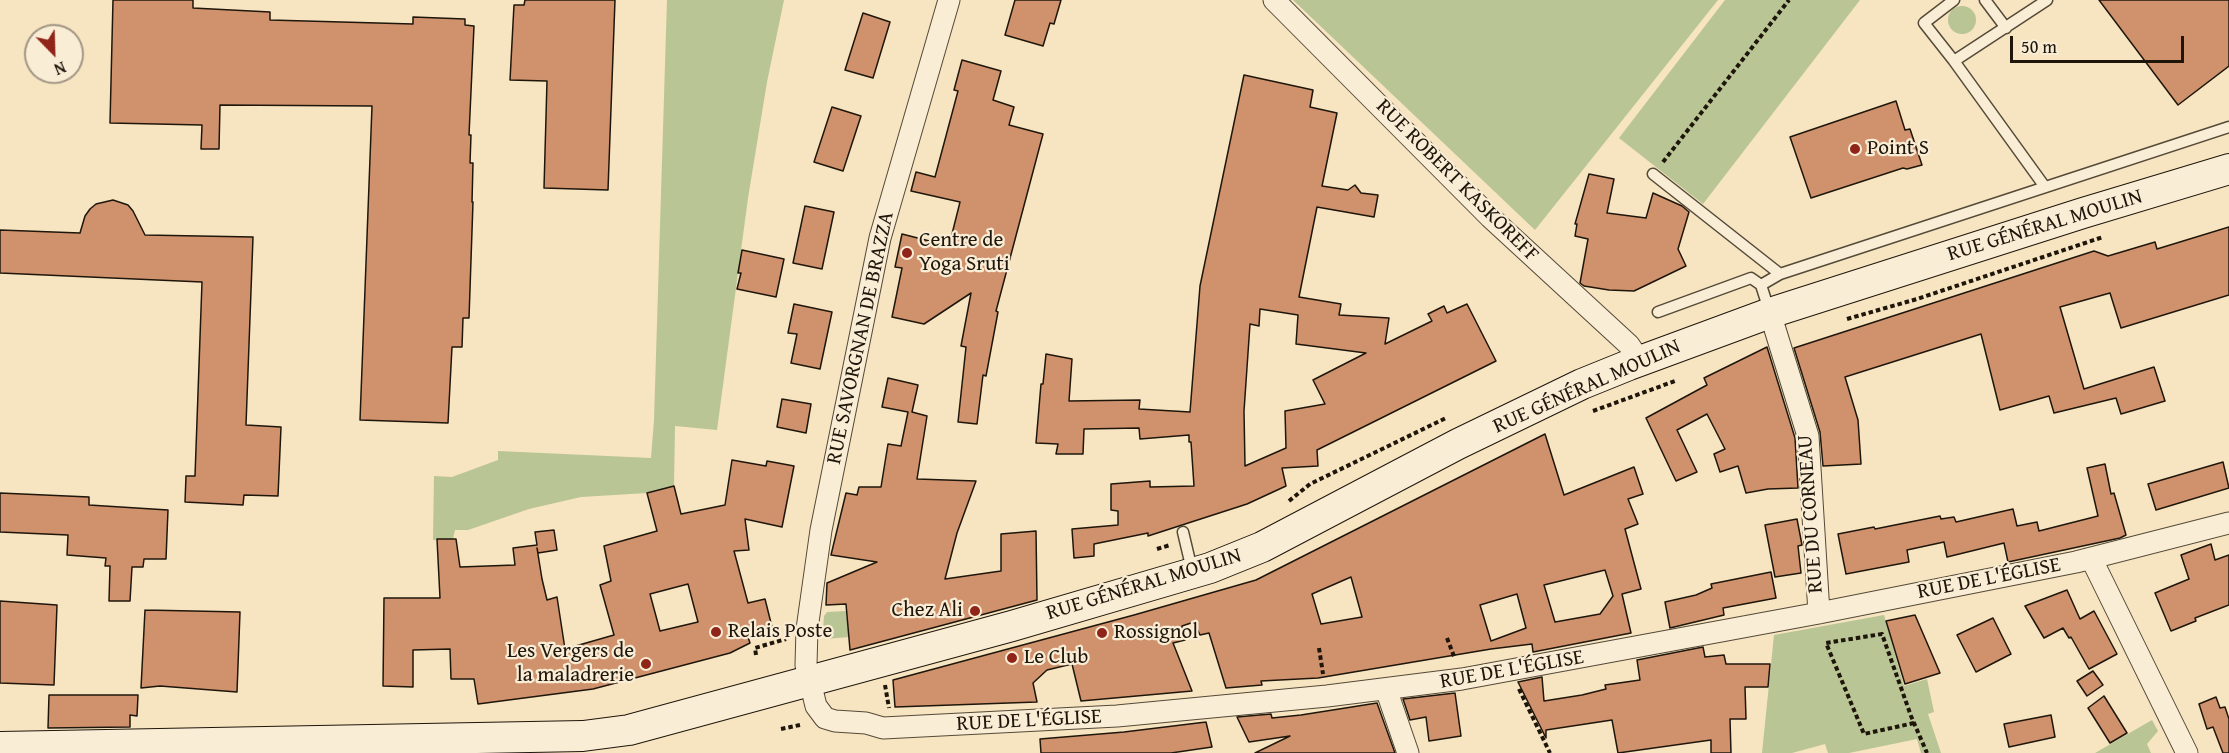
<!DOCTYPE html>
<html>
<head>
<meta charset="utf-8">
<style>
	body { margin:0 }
	#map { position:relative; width:2229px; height:753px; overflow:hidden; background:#f7e4c0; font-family:"Gentium Book Plus",serif }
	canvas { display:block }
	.north { position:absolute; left:24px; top:24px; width:60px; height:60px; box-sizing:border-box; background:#faedd6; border:2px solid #a29785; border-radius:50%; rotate:157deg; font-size:16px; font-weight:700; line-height:24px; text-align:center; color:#1e160b }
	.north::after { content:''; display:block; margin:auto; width:21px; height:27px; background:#8f2418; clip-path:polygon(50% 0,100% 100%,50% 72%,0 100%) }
	.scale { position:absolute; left:2010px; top:36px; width:174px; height:27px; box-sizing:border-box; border:3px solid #1e160b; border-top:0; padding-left:8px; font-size:18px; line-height:21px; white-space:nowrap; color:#1e160b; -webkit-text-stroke:4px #faedd6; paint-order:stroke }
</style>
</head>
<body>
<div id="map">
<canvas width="2229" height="753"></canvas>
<div class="north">N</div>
<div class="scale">50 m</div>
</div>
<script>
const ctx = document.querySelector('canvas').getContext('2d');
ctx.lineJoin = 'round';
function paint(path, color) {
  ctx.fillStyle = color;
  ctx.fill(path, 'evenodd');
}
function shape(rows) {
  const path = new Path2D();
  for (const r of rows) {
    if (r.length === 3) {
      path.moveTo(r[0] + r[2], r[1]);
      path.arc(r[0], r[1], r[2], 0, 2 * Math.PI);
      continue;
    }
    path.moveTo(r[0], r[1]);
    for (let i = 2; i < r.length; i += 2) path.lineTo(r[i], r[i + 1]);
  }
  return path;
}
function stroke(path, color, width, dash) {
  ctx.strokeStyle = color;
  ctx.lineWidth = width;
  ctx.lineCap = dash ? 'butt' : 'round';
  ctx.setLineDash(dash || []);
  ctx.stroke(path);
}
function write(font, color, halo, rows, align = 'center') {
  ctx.font = font + ' "Gentium Book Plus",serif';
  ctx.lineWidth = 4.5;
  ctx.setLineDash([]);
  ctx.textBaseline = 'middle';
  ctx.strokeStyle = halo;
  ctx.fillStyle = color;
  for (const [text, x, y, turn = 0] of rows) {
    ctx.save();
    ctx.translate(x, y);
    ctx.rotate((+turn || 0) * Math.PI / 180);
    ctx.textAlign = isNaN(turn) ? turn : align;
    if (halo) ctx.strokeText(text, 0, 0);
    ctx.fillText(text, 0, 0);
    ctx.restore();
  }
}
paint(shape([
	[667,0,784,0,767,82,748,198,717,430,675,426,674,486,647,493,581,497,529,509,468,530,455,530,453,539,433,540,434,476,452,477,498,460,498,451,651,458,654,420],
	[1293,0,1718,0,1535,230],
	[1725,0,1860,0,1703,204,1619,138],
	[1962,20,14],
	[846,611,849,637,826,639,823,630,824,616,827,612],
	[1884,615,1904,686,1927,679,1934,712,1928,714,1941,753,1921,753,1917,739,1849,753,1828,753,1825,744,1792,753,1762,753,1774,635],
	[2152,720,2158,731,2147,744,2151,753,2095,753]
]), '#b9c595');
const building = shape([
	[113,0,193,0,193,8,270,12,270,20,413,24,413,17,465,19,465,25,474,26,469,135,471,135,470,163,473,163,472,202,473,202,469,318,463,318,462,347,452,347,448,423,360,420,372,106,220,105,219,149,201,149,202,125,110,123,113,0],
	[525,0,615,0,608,190,544,188,547,81,510,80,514,5,524,5,525,0],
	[1015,0,1061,0,1054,24,1050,23,1043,46,1005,35,1015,0],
	[2099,0,2229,0,2229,66,2178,105,2099,0],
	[863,13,890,22,873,78,845,70,863,13],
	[962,60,1001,71,993,100,1014,107,1009,125,1043,134,996,311,998,312,986,376,983,375,977,424,958,422,966,347,961,346,971,293,924,324,892,317,902,268,895,267,902,234,949,246,960,202,911,191,916,172,935,177,958,91,954,90,962,60],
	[1244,75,1313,90,1310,107,1337,113,1322,186,1348,190,1355,185,1361,193,1378,195,1374,217,1317,207,1299,297,1341,304,1339,315,1389,318,1385,344,1432,321,1428,314,1444,306,1447,313,1467,304,1496,361,1317,450,1318,466,1282,468,1286,486,1247,504,1148,536,1148,533,1094,544,1094,556,1074,558,1072,529,1118,525,1118,511,1111,510,1111,484,1150,481,1150,487,1194,486,1191,442,1189,442,1189,435,1140,439,1139,428,1084,429,1083,454,1056,454,1058,444,1036,443,1041,384,1043,384,1046,354,1072,359,1069,401,1140,400,1139,409,1190,412,1200,286,1244,75],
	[1260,309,1298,315,1296,344,1366,353,1313,380,1325,404,1285,411,1286,448,1245,466,1244,411,1250,324,1259,326,1260,309],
	[1896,101,1905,130,1910,129,1922,165,1907,169,1903,168,1811,198,1790,137,1896,101],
	[832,107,861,116,843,171,814,162,832,107],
	[1589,174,1614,179,1607,213,1646,218,1653,193,1682,206,1689,212,1678,249,1686,266,1634,291,1609,290,1584,286,1580,283,1588,239,1575,236,1577,224,1575,224,1589,174],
	[113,200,128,205,133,211,145,235,253,237,246,425,281,427,278,496,244,495,243,505,185,502,186,476,195,476,202,282,0,273,0,230,80,233,85,216,90,209,96,204,113,200],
	[805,206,834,212,822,269,793,263,805,206],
	[2229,227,2229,295,2121,328,2110,293,2060,307,2084,389,2154,367,2165,401,2121,414,2116,398,2054,413,2049,396,2000,410,1981,334,1845,377,1858,420,1861,464,1823,466,1820,432,1794,348,2094,251,2108,256,2155,242,2157,249,2229,227],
	[742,250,784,259,776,297,737,289,741,273,738,273,742,250],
	[794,304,832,312,820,369,791,363,797,334,788,333,794,304],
	[1767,347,1795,438,1798,488,1768,489,1746,493,1738,466,1720,472,1714,454,1725,449,1707,414,1677,430,1697,472,1676,481,1646,418,1707,385,1704,378,1767,347],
	[888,378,918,385,912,412,927,416,917,479,976,481,957,533,945,579,1001,571,1001,534,1036,531,1037,600,850,650,846,604,826,605,827,583,877,562,831,555,846,493,857,495,859,487,881,487,888,444,901,446,908,412,882,407,888,378],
	[782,399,811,404,806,433,777,427,782,399],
	[1545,434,1564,495,1634,467,1643,494,1628,499,1638,524,1625,529,1641,589,1622,594,1631,633,1533,652,1532,644,1491,649,1318,678,1261,681,1262,685,1226,688,1209,633,1200,635,1194,622,1182,626,1185,640,1173,643,1192,691,1081,701,1072,664,1047,670,1033,683,1037,702,895,707,893,680,1134,615,1256,580,1545,434],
	[1605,570,1613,596,1600,614,1555,622,1544,585,1605,570],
	[1351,577,1362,617,1321,624,1312,594,1351,577],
	[1517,594,1526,628,1491,641,1480,605,1517,594],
	[732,460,766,466,767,461,794,466,782,527,745,519,749,550,734,551,748,603,765,599,773,631,748,637,750,643,730,653,593,689,478,704,474,679,451,679,450,649,413,650,413,687,383,686,384,598,440,598,437,539,456,539,460,567,515,565,513,548,537,545,535,532,554,530,557,550,538,553,537,548,542,579,547,600,557,597,565,649,614,635,600,585,611,581,604,546,657,531,647,493,674,486,681,514,725,505,732,460],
	[688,584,698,622,660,631,650,594,688,584],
	[2223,462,2229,488,2156,510,2148,484,2223,462],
	[2105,464,2111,494,2114,493,2126,535,2120,538,2008,562,2004,543,1947,557,1944,542,1907,550,1909,562,1846,574,1838,534,1874,527,1875,529,1940,516,1941,519,1954,517,1956,522,2013,509,2017,526,2037,522,2039,531,2098,516,2087,468,2105,464],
	[0,493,89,497,89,505,168,510,166,559,144,559,143,567,132,567,130,601,109,601,110,566,105,566,106,558,67,555,68,535,0,532,0,493],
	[1797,519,1802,545,1798,546,1801,573,1775,577,1765,525,1797,519],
	[2211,544,2215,560,2229,555,2229,605,2195,618,2196,621,2171,631,2155,593,2189,579,2181,555,2211,544],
	[1771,572,1776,598,1723,608,1724,615,1670,628,1665,602,1696,595,1712,588,1711,584,1771,572],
	[2067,590,2080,619,2094,611,2117,654,2089,669,2071,637,2069,638,2063,628,2044,638,2025,606,2067,590],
	[0,601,57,605,54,685,0,683,0,601],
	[145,610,240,612,237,692,160,686,141,688,145,610],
	[1915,615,1940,673,1905,684,1886,621,1915,615],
	[1993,618,2011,654,1976,672,1957,635,1993,618],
	[1703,647,1705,657,1724,655,1726,664,1770,664,1768,687,1745,687,1746,719,1730,719,1731,753,1711,753,1711,740,1618,753,1612,720,1546,730,1546,738,1518,682,1542,677,1544,701,1582,695,1606,689,1605,685,1640,680,1637,660,1703,647],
	[2093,671,2103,685,2087,696,2077,681,2093,671],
	[1455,693,1461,736,1429,741,1426,717,1410,720,1403,699,1455,693],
	[49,695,138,695,137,716,130,715,130,727,48,728,49,695],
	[2104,696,2127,733,2110,743,2088,708,2104,696],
	[2216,697,2220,708,2225,707,2229,719,2229,753,2223,753,2213,727,2207,729,2199,704,2216,697],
	[1377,703,1395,753,1255,753,1290,736,1249,742,1237,717,1271,714,1272,718,1301,715,1377,703],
	[2051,715,2055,737,2009,747,2004,724,2051,715],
	[1206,722,1212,747,1171,753,1041,753,1040,739,1124,732,1206,722]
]);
paint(building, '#d0926d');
stroke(building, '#1e160b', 1.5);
const lane = shape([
	[1985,0,2006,28],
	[1954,61,1924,23,1954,0],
	[1653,174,1780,274],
	[2045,187,1954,61,2047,0],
	[1761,285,1780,274,2229,127],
	[1658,312,1751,278,1761,285,1769,310],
	[1183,532,1192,570]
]);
const street = shape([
	[949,0,880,238,821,530,807,629,806,665,816,706,825,718,835,721,866,723,883,728,1117,716,1327,696,1462,679,1819,613,2076,562,2229,523],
	[1274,0,1490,217,1629,345,1640,361],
	[1770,313,1808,436,1819,613],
	[2091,558,2187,753],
	[1386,689,1408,753]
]);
const secondary = shape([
	[0,747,583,736,629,730,1012,626,1210,568,1262,547,1458,444,1582,384,1629,365,1770,313,2083,213,2229,169]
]);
stroke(lane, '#544a38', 13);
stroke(street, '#544a38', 23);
stroke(secondary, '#1e160b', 32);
stroke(shape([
	[1663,162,1789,0],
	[1847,319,1917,299,2103,237],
	[1593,411,1675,381,1674,379],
	[1289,501,1310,484,1446,418],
	[1157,549,1170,545],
	[1447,638,1455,659],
	[1319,648,1323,674],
	[756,655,755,648,786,639],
	[885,685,889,708],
	[1519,689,1550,753],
	[1914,723,1864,734,1826,643,1882,634,1911,716,1927,753],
	[781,729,800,725]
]), '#1e160b', 4, [4.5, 3]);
stroke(lane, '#faedd6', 10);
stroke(street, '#faedd6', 21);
stroke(secondary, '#faedd6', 30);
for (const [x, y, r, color] of [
	[1855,149,6,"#8f2418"],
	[907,253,6,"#8f2418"],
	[975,611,6,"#8f2418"],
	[716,632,6,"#8f2418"],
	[1102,633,6,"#8f2418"],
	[1012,658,6,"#8f2418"],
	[646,664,6,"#8f2418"]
]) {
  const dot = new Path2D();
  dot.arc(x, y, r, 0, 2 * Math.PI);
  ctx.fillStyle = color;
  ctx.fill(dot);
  stroke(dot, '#faedd6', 2);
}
write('21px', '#1e160b', '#faedd6', [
	["Point S",1867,149],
	["Centre de",919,241],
	["Yoga Sruti",919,265],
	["Chez Ali",963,611,"right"],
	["Relais Poste",728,632],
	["Rossignol",1114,633],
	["Les Vergers de",634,652,"right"],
	["la maladrerie",634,676,"right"],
	["Le Club",1024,658]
], 'left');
write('21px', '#1e160b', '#faedd6', [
	["RUE ROBERT KASKOREFF",1457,181,45],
	["RUE GÉNÉRAL MOULIN",2045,226,-17],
	["RUE SAVORGNAN DE BRAZZA",861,338,-78],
	["RUE GÉNÉRAL MOULIN",1587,387,-24],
	["RUE DU CORNEAU",1811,514,-94],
	["RUE DE L'ÉGLISE",1989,579,-11],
	["RUE GÉNÉRAL MOULIN",1144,585,-17],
	["RUE DE L'ÉGLISE",1512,670,-10],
	["RUE DE L'ÉGLISE",1029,721,-3]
]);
</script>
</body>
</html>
